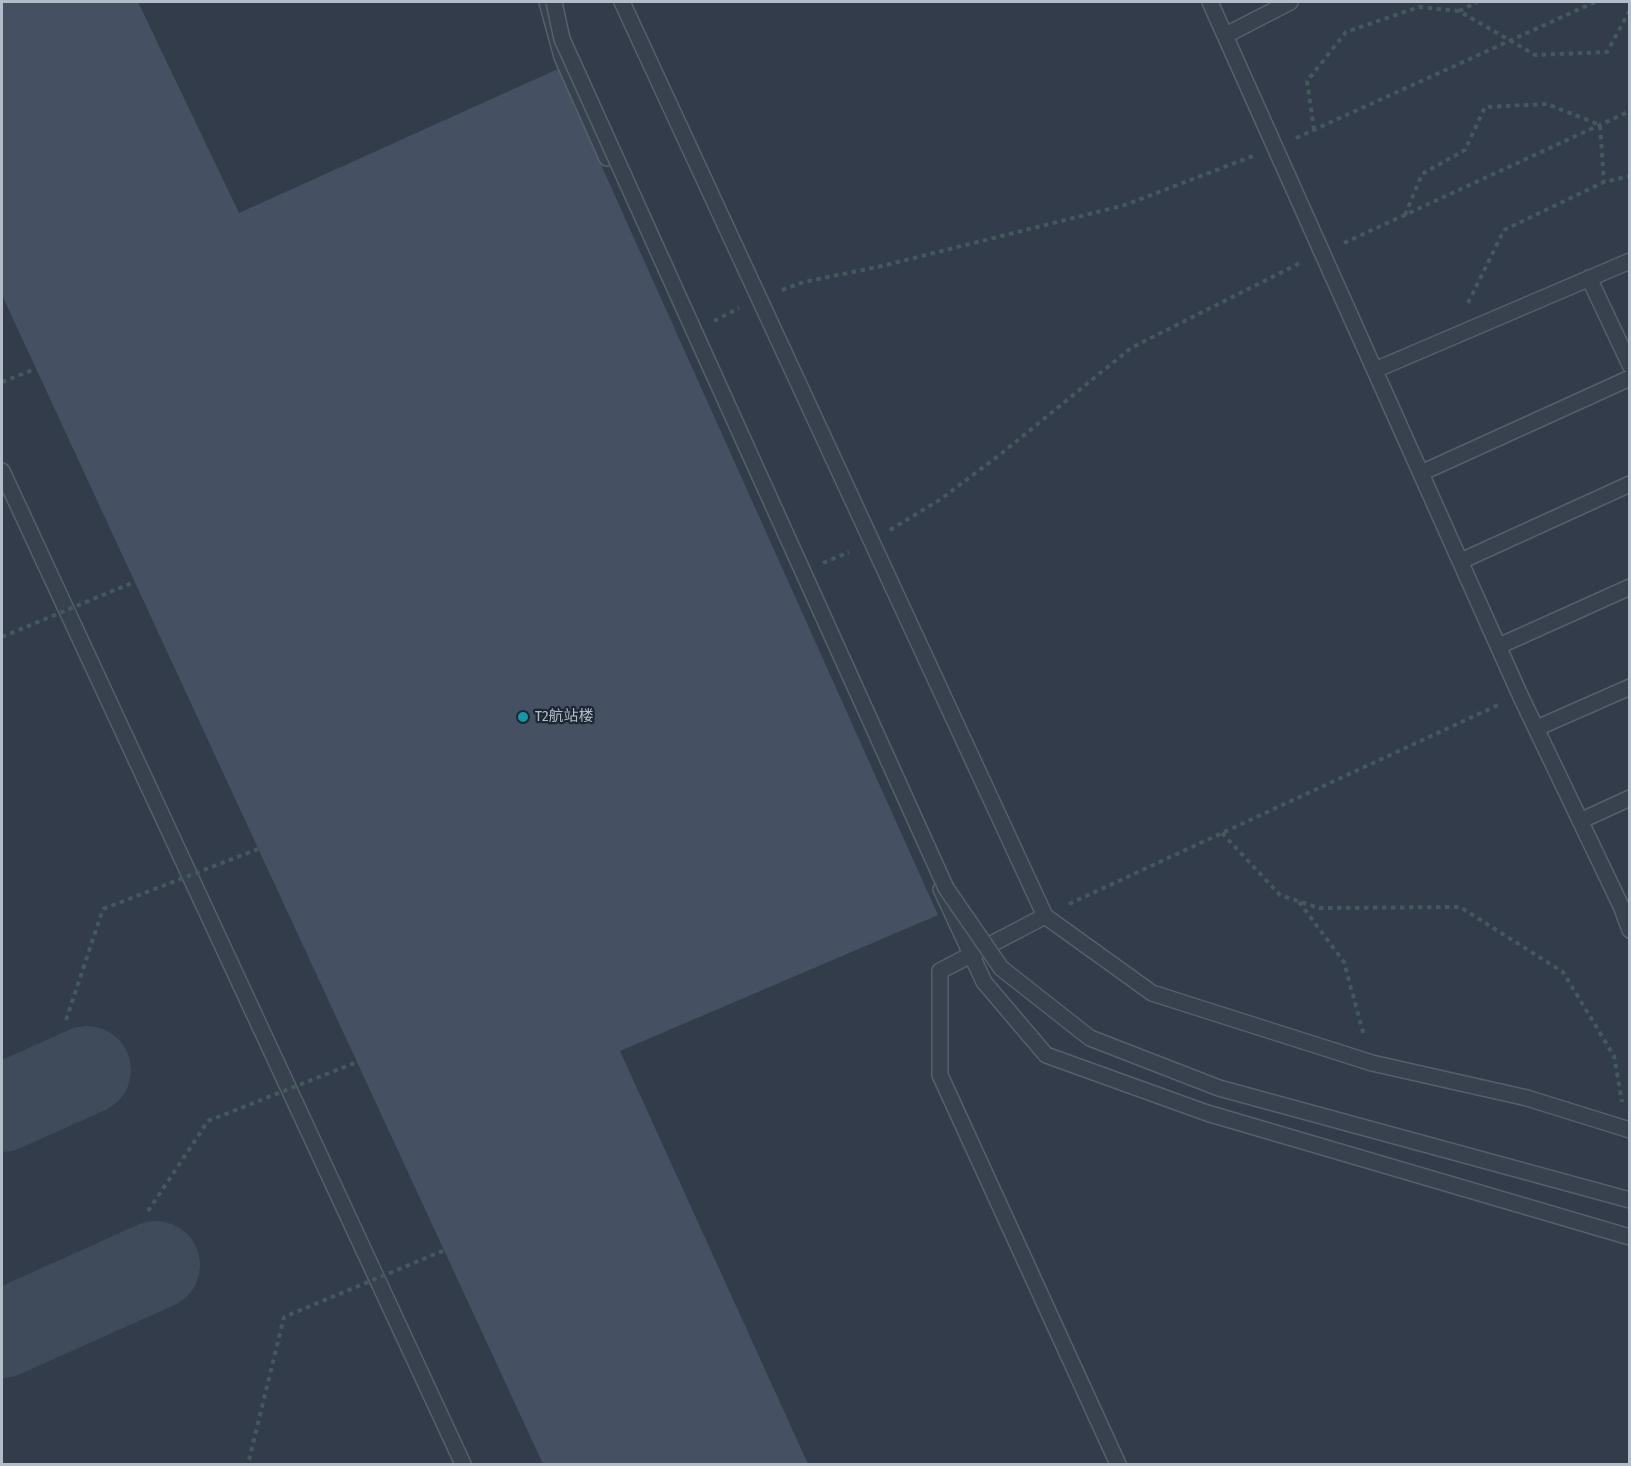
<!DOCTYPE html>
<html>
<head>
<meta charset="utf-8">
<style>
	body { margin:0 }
	#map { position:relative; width:1631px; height:1466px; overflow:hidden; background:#242f3e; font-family:"Fira Sans Condensed",sans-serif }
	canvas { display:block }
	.frame { position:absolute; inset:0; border:3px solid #b4bcc9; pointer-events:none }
</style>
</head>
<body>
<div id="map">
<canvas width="1631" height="1466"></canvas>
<div class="frame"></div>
</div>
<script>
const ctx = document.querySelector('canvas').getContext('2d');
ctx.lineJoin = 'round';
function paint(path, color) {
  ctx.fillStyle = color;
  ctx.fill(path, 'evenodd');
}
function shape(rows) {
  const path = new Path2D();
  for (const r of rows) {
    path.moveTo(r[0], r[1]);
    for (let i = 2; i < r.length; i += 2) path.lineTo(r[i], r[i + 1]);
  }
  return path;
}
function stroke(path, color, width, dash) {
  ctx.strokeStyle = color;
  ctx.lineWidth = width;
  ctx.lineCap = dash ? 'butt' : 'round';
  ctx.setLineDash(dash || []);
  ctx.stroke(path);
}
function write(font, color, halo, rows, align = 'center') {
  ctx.font = font + ' "Fira Sans Condensed","Noto Sans SC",sans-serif';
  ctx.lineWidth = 4.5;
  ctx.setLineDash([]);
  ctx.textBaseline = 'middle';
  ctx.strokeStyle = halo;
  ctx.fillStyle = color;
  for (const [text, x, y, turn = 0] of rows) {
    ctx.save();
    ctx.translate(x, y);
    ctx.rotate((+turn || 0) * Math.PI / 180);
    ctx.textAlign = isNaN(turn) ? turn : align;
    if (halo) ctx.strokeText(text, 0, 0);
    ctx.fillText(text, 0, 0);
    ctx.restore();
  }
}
paint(shape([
	[2,2,1629,2,1629,1464,2,1464]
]), '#323c4b');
stroke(shape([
	[2,1108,87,1070],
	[2,1334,156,1265]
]), '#3f4a5a', 88);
paint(shape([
	[2,2,138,2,239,213,558,69,938,915,620,1051,808,1464,543,1464,2,295]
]), '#455162');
const lane = shape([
	[547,2,562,57,607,158],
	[622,2,1045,916,1152,993,1372,1063,1527,1098,1630,1130],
	[1210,2,1520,695,1621,906,1630,930],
	[1226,35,1290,2],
	[1589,278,1630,365],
	[1375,370,1630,261],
	[2,471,463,1464],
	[1421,473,1630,378],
	[1461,561,1630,484],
	[1499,646,1630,587],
	[1537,728,1630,687],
	[1580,821,1630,798],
	[941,889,984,982,1046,1055,1207,1113,1630,1237],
	[1045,916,940,971,940,1075,1118,1464]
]);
stroke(lane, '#565f6c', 18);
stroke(shape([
	[1459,11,1477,2],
	[1314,130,1307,81,1346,32,1419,7,1459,11,1535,55,1607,52,1630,10],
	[1296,138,1595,2],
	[1405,215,1422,174,1465,150,1485,107,1547,104,1600,125,1604,182],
	[1344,243,1630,111],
	[782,290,804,282,882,266,1125,205,1253,156],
	[1468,303,1504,230,1604,182,1630,176],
	[714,321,739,308],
	[2,382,35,369],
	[890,530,941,499,1002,453,1131,348,1302,262],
	[823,563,849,552],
	[1222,833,1280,895,1319,908,1460,907,1563,972,1614,1056,1622,1102],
	[1299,902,1344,962,1364,1036],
	[1069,904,1498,705]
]), '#44595c', 4, [4.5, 4.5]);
stroke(lane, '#38414e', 15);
const laneBridge = shape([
	[554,2,562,39,946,888,1001,968,1090,1038,1219,1088,1630,1200]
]);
stroke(laneBridge, '#565f6c', 18, []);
stroke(shape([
	[2,637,134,582],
	[66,1020,103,909,258,849],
	[148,1211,208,1121,357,1062],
	[249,1460,284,1317,445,1250]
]), '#44595c', 4, [4.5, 4.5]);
stroke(laneBridge, '#38414e', 15);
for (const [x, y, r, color] of [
	[523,717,6,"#0f9aa8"]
]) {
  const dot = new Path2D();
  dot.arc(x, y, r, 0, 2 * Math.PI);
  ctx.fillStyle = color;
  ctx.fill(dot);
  stroke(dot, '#1d2633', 2);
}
write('15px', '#b4bcc9', '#1d2633', [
	["T2航站楼",535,717]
], 'left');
</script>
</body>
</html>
